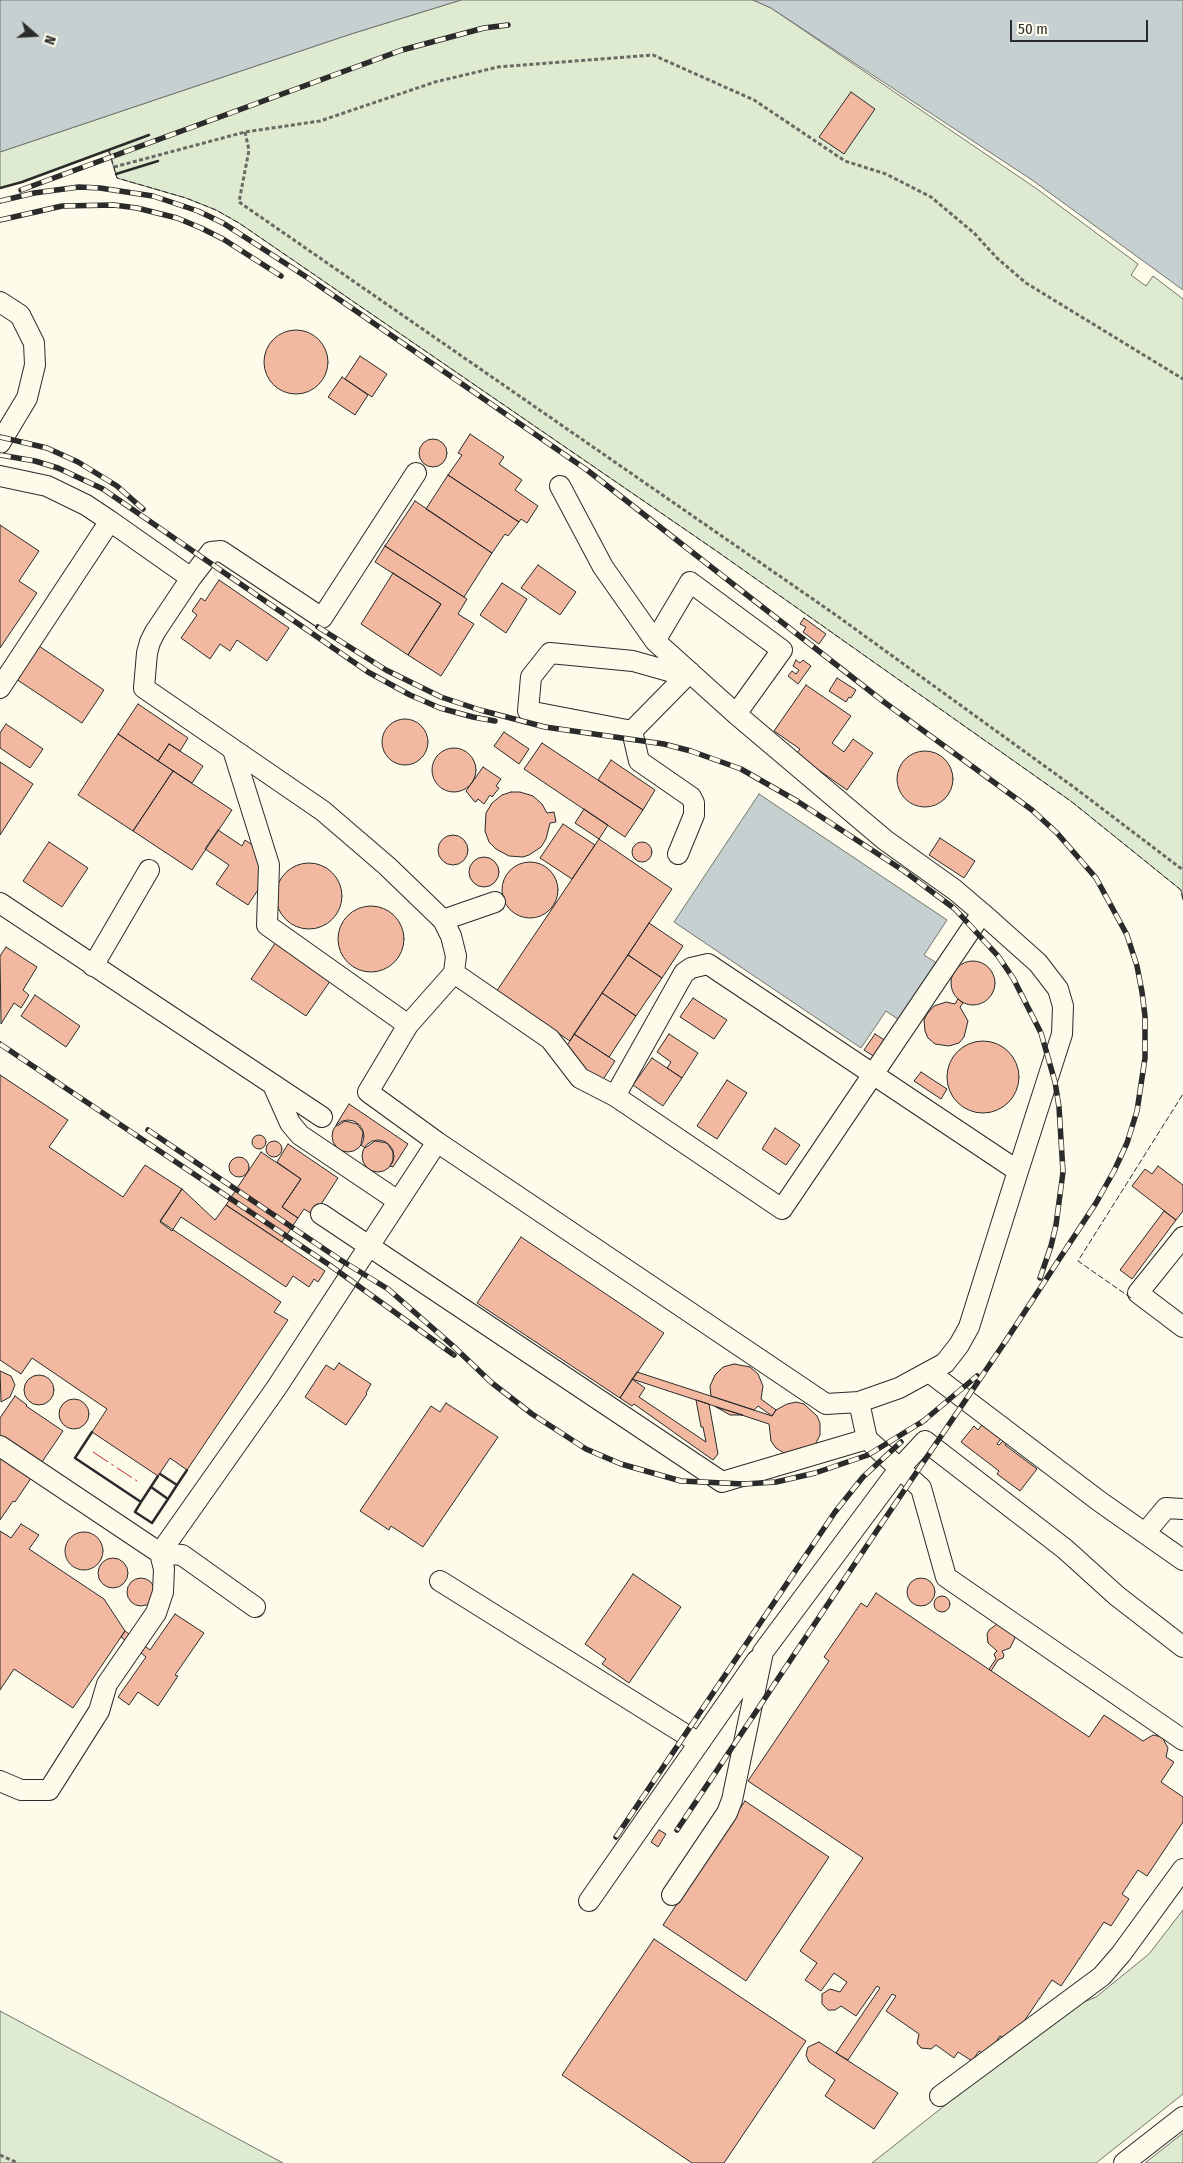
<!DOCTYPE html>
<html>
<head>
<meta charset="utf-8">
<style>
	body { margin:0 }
	#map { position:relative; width:1183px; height:2163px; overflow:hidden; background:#fdfbea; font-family:"Fira Sans Condensed",sans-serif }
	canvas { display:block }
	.north { position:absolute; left:10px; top:10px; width:50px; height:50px; -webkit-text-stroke:4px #fdfbea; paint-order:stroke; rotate:109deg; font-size:14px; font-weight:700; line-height:20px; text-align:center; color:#2b2b2b }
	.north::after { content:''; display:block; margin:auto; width:18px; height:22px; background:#2b2b2b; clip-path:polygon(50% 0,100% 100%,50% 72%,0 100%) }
	.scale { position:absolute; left:1010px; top:20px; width:138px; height:22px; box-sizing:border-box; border:2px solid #2b2b2b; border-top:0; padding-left:6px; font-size:15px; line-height:18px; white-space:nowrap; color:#2b2b2b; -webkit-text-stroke:4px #fdfbea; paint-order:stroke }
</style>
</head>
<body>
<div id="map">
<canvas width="1183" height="2163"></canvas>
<div class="north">N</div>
<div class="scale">50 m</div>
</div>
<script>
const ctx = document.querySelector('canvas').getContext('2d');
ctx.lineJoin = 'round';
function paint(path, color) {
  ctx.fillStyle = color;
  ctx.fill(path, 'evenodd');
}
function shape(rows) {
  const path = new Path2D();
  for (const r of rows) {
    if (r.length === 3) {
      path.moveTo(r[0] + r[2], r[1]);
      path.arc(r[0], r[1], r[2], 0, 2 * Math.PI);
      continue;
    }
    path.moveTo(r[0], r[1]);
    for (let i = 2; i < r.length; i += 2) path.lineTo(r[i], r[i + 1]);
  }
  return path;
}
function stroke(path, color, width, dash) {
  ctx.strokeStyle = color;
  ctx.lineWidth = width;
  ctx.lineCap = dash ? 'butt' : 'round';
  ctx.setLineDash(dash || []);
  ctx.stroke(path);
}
const green = shape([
	[461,0,753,0,771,8,1037,189,1138,264,1131,275,1146,286,1153,276,1183,299,1183,900,1181,890,1072,802,715,550,239,223,216,210,186,198,117,178,108,150,22,182,0,188,0,152,351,34,461,0],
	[1183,1910,1183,2094,1096,2163,872,2163,1039,2031,1072,2007,1096,1997,1149,1954,1183,1910],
	[0,2011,283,2163,0,2163,0,2011],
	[1183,2133,1183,2163,1145,2163,1183,2133]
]);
paint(green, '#deebd1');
stroke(green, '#74746e', 1);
const water = shape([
	[0,0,461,0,351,34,0,152,0,0],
	[753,0,1183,0,1183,290,1032,180,771,8,753,0],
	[759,794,947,920,924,955,940,965,902,1022,886,1011,861,1048,674,922,759,794]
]);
paint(water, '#c7d0d0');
stroke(water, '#74746e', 1);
const building = shape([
	[851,92,875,109,844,154,819,137,851,92],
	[296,362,32],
	[360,356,387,374,372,397,345,379,360,356],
	[342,377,368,395,355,415,328,397,342,377],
	[470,434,504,457,499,464,522,480,515,490,538,506,527,523,521,519,519,522,448,475,462,455,458,453,470,434],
	[433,453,14],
	[448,475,519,522,508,536,505,534,492,553,426,509,448,475],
	[415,501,492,553,464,597,385,546,415,501],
	[0,525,39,551,19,581,37,593,0,648,0,525],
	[385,546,467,599,458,614,474,624,441,676,408,655,441,604,375,562,385,546],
	[538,565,576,592,560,615,521,588,538,565],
	[393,573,441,604,408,655,361,624,393,573],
	[219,580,289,628,267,661,237,640,230,651,220,644,210,659,181,638,197,615,192,611,201,598,205,601,219,580],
	[502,583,527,599,506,633,480,615,502,583],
	[804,618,826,634,819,644,803,632,806,627,800,624,804,618],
	[36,644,104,690,82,723,13,677,36,644],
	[796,660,800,663,803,660,811,666,798,684,788,676,792,671,796,674,799,670,793,666,796,660],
	[837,678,856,690,851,698,849,697,846,702,829,691,837,678],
	[806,685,851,716,832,743,844,752,853,739,873,753,847,790,796,754,800,749,774,731,806,685],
	[138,704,188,738,180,751,169,744,158,761,118,734,138,704],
	[405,742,23],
	[6,724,43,749,30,768,0,748,0,733,6,724],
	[504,732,529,749,519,764,494,746,504,732],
	[118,734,173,771,133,831,78,795,118,734],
	[542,743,643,810,625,837,524,769,542,743],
	[169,744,203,766,192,783,158,761,169,744],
	[454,770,22],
	[925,779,28],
	[611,760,655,790,643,810,598,780,611,760],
	[0,762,33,784,0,835,0,762],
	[483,767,501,779,496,786,499,788,492,797,490,795,484,804,478,799,476,802,474,801,466,791,483,767],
	[173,771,232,810,192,870,133,831,173,771],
	[511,792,520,792,533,796,542,804,547,813,554,812,556,822,550,823,546,839,541,847,529,855,523,857,509,856,496,849,489,842,485,831,486,813,492,803,502,795,511,792],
	[584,809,608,825,599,839,575,823,584,809],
	[563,824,595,845,572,879,540,858,563,824],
	[218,830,242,846,245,840,277,861,248,905,216,884,229,865,205,849,218,830],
	[453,850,15],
	[940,838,975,861,964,878,929,855,940,838],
	[599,839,672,889,570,1041,496,992,599,839],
	[642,852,10],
	[49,842,88,868,62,907,23,881,49,842],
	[484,872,15],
	[530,890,28],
	[309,896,33],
	[371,939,33],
	[649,923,683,946,662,978,628,955,649,923],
	[278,939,333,977,306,1016,251,979,278,939],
	[6,947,37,967,23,990,29,995,21,1008,14,1003,1,1024,0,956,6,947],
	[628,955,662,978,636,1016,602,993,628,955],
	[973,983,22],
	[602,993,636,1016,609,1057,574,1034,602,993],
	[35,995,80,1026,66,1047,21,1016,35,995],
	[693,998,727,1020,714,1039,680,1017,693,998],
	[958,999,963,1003,960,1007,968,1021,964,1037,959,1043,949,1046,935,1044,928,1038,925,1031,924,1020,927,1014,934,1006,946,1002,955,1004,958,999],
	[574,1034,615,1061,602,1081,562,1054,574,1034],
	[669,1034,698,1053,682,1078,667,1068,671,1062,657,1052,669,1034],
	[875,1034,886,1041,875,1057,864,1050,875,1034],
	[983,1077,36],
	[652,1058,682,1078,663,1106,633,1085,652,1058],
	[921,1072,947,1089,941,1099,914,1081,921,1072],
	[0,1075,68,1120,49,1147,123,1197,145,1165,182,1189,160,1221,281,1302,274,1312,288,1320,187,1470,170,1458,158,1476,92,1432,107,1409,32,1358,21,1374,0,1360,0,1075],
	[727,1080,747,1093,717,1139,697,1126,727,1080],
	[349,1104,408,1144,393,1167,390,1166,393,1160,393,1152,387,1143,375,1141,365,1148,361,1145,363,1132,357,1124,345,1121,337,1126,336,1125,349,1104],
	[348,1136,16],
	[775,1128,800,1145,786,1165,762,1149,775,1128],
	[259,1142,7],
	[378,1156,16],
	[274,1149,8],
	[288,1144,338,1178,314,1215,304,1209,298,1218,282,1207,301,1179,277,1162,288,1144],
	[261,1152,301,1179,282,1207,298,1218,282,1242,226,1205,261,1152],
	[239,1167,10],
	[1158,1166,1183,1185,1183,1211,1176,1220,1132,1186,1145,1169,1152,1174,1158,1166],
	[182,1189,215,1220,226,1205,325,1271,318,1282,314,1279,309,1287,293,1276,286,1287,181,1217,172,1231,160,1222,182,1189],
	[1164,1211,1176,1220,1132,1279,1120,1270,1164,1211],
	[521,1237,664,1333,620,1398,477,1303,521,1237],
	[339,1363,371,1384,366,1393,367,1394,346,1425,305,1397,326,1365,334,1370,339,1363],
	[734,1364,750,1367,758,1374,763,1386,761,1399,776,1410,772,1416,758,1406,754,1410,711,1396,710,1386,715,1375,723,1367,734,1364],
	[0,1371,11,1376,15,1385,10,1397,1,1402,0,1371],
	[637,1372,772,1416,776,1410,787,1404,796,1402,804,1404,817,1416,820,1423,820,1435,815,1445,789,1454,784,1453,776,1448,771,1441,769,1424,632,1379,637,1372],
	[39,1390,15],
	[632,1379,645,1388,639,1397,706,1442,703,1427,701,1427,696,1400,709,1404,718,1454,713,1460,634,1404,632,1406,620,1398,632,1379],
	[15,1396,27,1405,26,1406,63,1431,15,1502,13,1501,0,1520,0,1418,15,1396],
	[74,1414,15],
	[446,1403,498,1437,423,1547,391,1526,389,1530,360,1511,431,1406,440,1412,446,1403],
	[716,1407,743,1415,730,1415,716,1407],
	[984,1422,1003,1436,997,1444,999,1445,1004,1440,1007,1442,1005,1445,1037,1469,1020,1491,997,1474,999,1471,961,1442,974,1426,978,1430,984,1422],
	[21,1524,39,1535,29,1549,104,1599,125,1631,73,1708,14,1669,0,1690,0,1531,11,1538,21,1524],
	[84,1551,19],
	[113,1573,15],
	[633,1574,681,1607,629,1683,602,1664,606,1659,585,1644,633,1574],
	[141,1592,14],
	[921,1592,14],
	[876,1593,1089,1737,1104,1715,1143,1741,1153,1735,1162,1737,1168,1748,1166,1757,1174,1762,1161,1782,1183,1797,1183,1822,1147,1876,1138,1870,1122,1894,1129,1899,1111,1926,1104,1922,1061,1986,1052,1980,1010,2042,1000,2036,986,2056,979,2051,972,2061,958,2052,954,2058,936,2045,931,2049,921,2048,917,2043,919,2034,886,2011,896,1996,892,1994,848,2060,836,2053,880,1988,877,1986,856,2016,841,2006,835,2010,828,2010,822,2004,822,1994,830,1989,840,1992,847,1982,834,1973,821,1991,805,1980,817,1963,800,1951,863,1858,748,1781,829,1661,824,1657,861,1603,867,1607,876,1593],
	[942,1604,8],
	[175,1614,204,1633,175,1675,178,1676,158,1706,138,1692,129,1705,118,1697,146,1657,121,1637,125,1631,150,1650,175,1614],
	[997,1624,1015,1634,1015,1638,1010,1648,1002,1651,1004,1655,1003,1658,998,1660,991,1671,989,1669,996,1659,994,1654,997,1651,988,1643,987,1634,989,1630,997,1624],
	[745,1801,829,1857,746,1981,663,1925,745,1801],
	[659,1830,666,1834,658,1847,651,1842,659,1830],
	[654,1939,806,2041,724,2163,692,2163,562,2075,654,1939],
	[819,2042,898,2093,874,2129,825,2096,835,2080,809,2062,806,2055,808,2047,819,2042]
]);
paint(building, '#f2b8a0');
stroke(building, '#2b2b2b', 1);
const minor = shape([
	[0,302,20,315,34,343,35,365,27,398,0,443],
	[0,476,47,486,86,505,110,521,0,688],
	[560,486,603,567,655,641],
	[110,521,191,578,211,552,221,551,322,618,416,473],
	[191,578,155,632,150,642,147,653,144,688,323,811,387,866,443,920,451,936,456,956,454,973,408,1025],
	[686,676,633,661,550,653,531,677,528,711,632,731,690,672],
	[736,714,655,641,690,582,782,650,736,714,885,840,955,890,982,913],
	[632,731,639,761,691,797,694,803,694,815,678,854],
	[0,903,322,1117],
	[443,920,495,902],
	[93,966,149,870],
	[454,973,550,1039,580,1078,615,1096,684,973,691,968,708,964,1018,1171,969,1327,959,1345,945,1363,899,1388,859,1402,867,1439],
	[273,1085,290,1123,300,1135,398,1201],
	[615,1096,782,1209,982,913,1038,963,1058,989,1063,1006,1062,1034,1018,1171],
	[437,1142,826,1404,859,1402],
	[321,1214,722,1482,867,1439,921,1488,946,1577,1183,1740],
	[1183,1237,1138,1293,1183,1327],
	[929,1372,1099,1501,1183,1560],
	[0,1446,160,1553,164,1569,163,1592,156,1613,107,1684,99,1711,49,1790,21,1790,0,1781],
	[1145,1533,1166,1508,1183,1509],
	[160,1553,277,1387,437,1142,368,1092,408,1025,267,925,269,865,233,750],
	[160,1553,182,1555,255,1607],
	[440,1581,699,1743],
	[672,1895,727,1813,732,1800,763,1652,899,1469,925,1441,1065,1549,1117,1596,1183,1647],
	[589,1901,757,1660],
	[940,2096,1102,1976,1121,1954,1183,1869],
	[1124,2163,1183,2117]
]);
stroke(minor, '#2b2b2b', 22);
stroke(shape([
	[245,132,249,150,239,202,833,613,1075,788,1183,870],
	[114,167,245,132,320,121,435,82,498,67,653,55,754,100,845,161,886,174,931,197,974,233,997,258,1026,283,1183,379],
	[0,2155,18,2163]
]), '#6a6964', 3, [4, 2.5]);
stroke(minor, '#fdfbea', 20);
const rail = shape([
	[21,190,402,50,484,28,508,25],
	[0,201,34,193,79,187,100,188,153,196,198,211,223,223,308,278,587,470,884,702,1032,810,1057,833,1096,878,1127,935,1137,966,1142,992,1145,1016,1145,1058,1137,1111,1127,1143,1114,1171,1096,1203,1005,1342,880,1526,677,1830],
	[0,220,62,206,114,205,137,208,177,218,201,228,223,239,281,276],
	[0,437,47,448,78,462,117,486,143,509],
	[0,455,35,461,58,468,103,489,368,672,410,695,440,708,473,717,495,721],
	[318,627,386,670,441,697,480,710,545,727,664,744,691,751,741,769,797,801,904,871,955,909,998,956,1013,978,1041,1033,1055,1082,1059,1107,1063,1172,1056,1225,1051,1246,1040,1278],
	[0,1044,328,1264,454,1355],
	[148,1130,339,1259,388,1289,452,1345,492,1383,532,1414,586,1449,621,1464,681,1481,744,1484,776,1482,815,1473,868,1455,925,1420],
	[921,1423,977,1376],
	[616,1837,835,1512,863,1477,901,1442]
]);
stroke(rail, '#2b2b2b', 5.5);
stroke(rail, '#fdfbea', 4, [11]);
stroke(shape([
	[109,150,117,178,186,198,216,210,239,223,715,550,1072,802,1181,890,1183,900],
	[1131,1298,1078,1261,1183,1094]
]), '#2b2b2b', 1, [6, 2.5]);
stroke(shape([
	[116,174,158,161],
	[0,188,22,182,149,135],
	[92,1432,75,1458,141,1502,135,1512,152,1523,168,1499,151,1487],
	[160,1474,177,1485,168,1499],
	[177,1485,187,1470],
	[141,1502,158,1476]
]), '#2b2b2b', 2.5);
stroke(shape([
	[93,1452,140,1483]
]), '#c62828', 1, [18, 4, 2.5, 4]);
</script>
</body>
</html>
